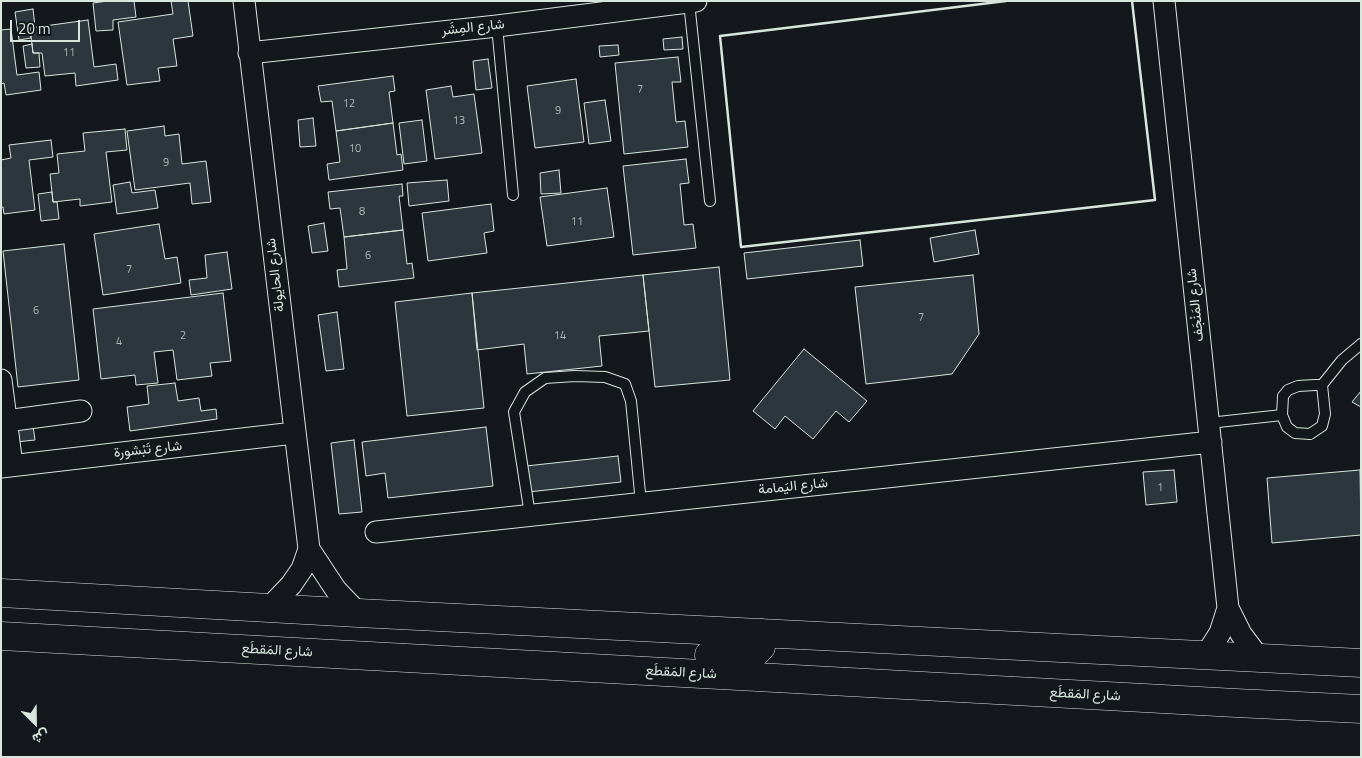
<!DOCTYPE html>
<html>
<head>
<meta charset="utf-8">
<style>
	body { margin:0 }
	#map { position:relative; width:1362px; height:758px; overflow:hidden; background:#14181c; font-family:"Titillium Web",Vazirmatn,sans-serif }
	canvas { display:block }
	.frame { position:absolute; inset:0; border:2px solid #d8e6dc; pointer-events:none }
	.north { position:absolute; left:10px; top:698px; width:50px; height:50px; -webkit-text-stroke:4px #14181c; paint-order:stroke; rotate:157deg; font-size:14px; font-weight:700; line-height:20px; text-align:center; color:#d8e6dc }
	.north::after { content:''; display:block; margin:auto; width:18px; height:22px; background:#d8e6dc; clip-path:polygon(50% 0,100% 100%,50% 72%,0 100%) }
	.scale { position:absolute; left:10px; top:20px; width:70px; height:22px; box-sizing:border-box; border:2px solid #d8e6dc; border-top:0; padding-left:6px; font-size:15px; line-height:18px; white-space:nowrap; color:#d8e6dc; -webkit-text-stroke:4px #14181c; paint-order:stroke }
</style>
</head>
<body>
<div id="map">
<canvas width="1362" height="758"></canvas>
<div class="frame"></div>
<div class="north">ش</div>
<div class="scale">20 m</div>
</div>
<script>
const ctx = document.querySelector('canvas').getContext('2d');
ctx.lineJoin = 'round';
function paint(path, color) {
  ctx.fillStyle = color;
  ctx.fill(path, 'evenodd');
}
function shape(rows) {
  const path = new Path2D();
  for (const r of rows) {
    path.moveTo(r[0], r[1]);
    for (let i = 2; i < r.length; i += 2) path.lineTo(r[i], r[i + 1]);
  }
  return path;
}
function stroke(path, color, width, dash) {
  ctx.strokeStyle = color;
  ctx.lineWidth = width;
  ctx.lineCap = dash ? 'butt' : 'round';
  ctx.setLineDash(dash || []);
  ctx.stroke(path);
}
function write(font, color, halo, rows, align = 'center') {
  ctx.font = font + ' "Titillium Web",Vazirmatn,sans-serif';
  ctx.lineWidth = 4;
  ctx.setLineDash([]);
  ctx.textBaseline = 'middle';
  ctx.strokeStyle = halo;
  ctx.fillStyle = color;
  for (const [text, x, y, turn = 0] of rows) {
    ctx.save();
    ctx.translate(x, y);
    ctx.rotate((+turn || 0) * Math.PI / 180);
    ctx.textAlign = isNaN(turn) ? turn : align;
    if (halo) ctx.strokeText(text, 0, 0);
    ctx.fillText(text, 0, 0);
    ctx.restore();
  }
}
const building = shape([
	[108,1,134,1,136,17,113,20,113,30,96,31,93,3,108,1],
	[171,1,188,1,193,36,173,39,177,66,158,68,160,81,127,85,118,22,173,14,171,1],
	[33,9,35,27,30,28,31,38,19,40,15,12,33,9],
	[88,20,94,67,116,64,118,80,76,86,75,73,45,76,42,53,33,53,30,28,88,20],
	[11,29,17,75,39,72,41,90,6,95,4,83,1,84,1,30,11,29],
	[682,37,683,49,664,50,663,39,682,37],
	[32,44,33,53,39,53,40,67,26,68,23,46,32,44],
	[618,45,619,55,600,57,599,46,618,45],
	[678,57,681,82,672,82,676,122,685,121,688,147,624,154,615,63,678,57],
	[488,59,492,88,476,90,473,61,488,59],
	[393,76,395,91,389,92,393,123,336,131,332,101,321,102,318,86,393,76],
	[576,79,584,142,535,148,527,86,576,79],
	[451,86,453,97,474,94,482,153,435,159,426,90,451,86],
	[605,100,611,141,589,144,584,103,605,100],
	[313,118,316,146,300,147,298,120,313,118],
	[422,120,427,161,404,164,399,123,422,120],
	[393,123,397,155,401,154,403,170,329,180,327,164,340,162,336,131,393,123],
	[164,126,165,136,179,134,182,164,206,161,211,202,192,204,190,183,135,190,127,131,164,126],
	[125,129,127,150,106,152,112,202,80,206,80,199,53,202,50,174,59,173,57,154,85,151,83,133,125,129],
	[51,140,53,157,29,160,35,210,4,214,3,207,1,207,1,160,11,158,9,145,51,140],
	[686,159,689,183,680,184,684,225,693,224,696,248,633,255,623,166,686,159],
	[559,170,561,193,541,194,540,173,559,170],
	[447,180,449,201,409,206,407,183,447,180],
	[130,182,132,193,155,190,158,208,117,214,113,185,130,182],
	[402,184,403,196,399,196,403,230,344,237,340,208,330,209,328,192,402,184],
	[607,188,614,237,547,246,540,197,607,188],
	[52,192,53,202,57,202,59,219,41,221,38,194,52,192],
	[491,204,494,231,484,233,487,253,428,261,422,213,491,204],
	[324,223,328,251,312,253,308,226,324,223],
	[159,224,165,259,177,257,181,283,103,295,94,234,159,224],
	[403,230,407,264,412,263,414,278,339,287,337,270,347,269,344,237,403,230],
	[975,230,979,254,934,262,930,238,975,230],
	[860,240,863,266,747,279,744,253,860,240],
	[64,244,79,380,18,387,3,251,64,244],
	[227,252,232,289,191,295,189,280,207,278,205,255,227,252],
	[719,267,730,380,655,387,643,275,719,267],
	[643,275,649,331,599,336,602,366,527,374,524,344,477,350,472,293,643,275],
	[973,275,979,334,952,374,866,384,855,287,973,275],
	[223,293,231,361,210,363,212,376,177,380,173,350,154,352,158,383,136,385,135,375,101,379,93,309,223,293],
	[472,293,484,408,407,416,395,302,472,293],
	[337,312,344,369,326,371,318,315,337,312],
	[804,349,867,401,849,422,836,411,813,439,785,416,775,429,753,411,804,349],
	[175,383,178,401,199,398,201,411,216,409,217,419,130,431,127,407,149,404,147,386,175,383],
	[1361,391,1361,407,1352,402,1361,391],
	[33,426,35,440,16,442,14,428,33,426],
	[486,427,493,486,388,498,385,473,366,476,362,442,486,427],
	[354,440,362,512,339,514,331,443,354,440],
	[618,456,621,482,528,492,526,466,618,456],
	[1174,470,1177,502,1146,505,1143,472,1174,470],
	[1360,470,1361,535,1272,543,1267,478,1360,470]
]);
paint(building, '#2c363c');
stroke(building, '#d8e6dc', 1);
const lane = shape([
	[689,2,710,201],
	[497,26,513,195],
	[1315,385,1322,385,1325,414,1322,426,1310,434,1295,433,1287,427,1282,415,1283,396,1288,390,1298,386,1315,385],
	[1322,385,1342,360,1361,344],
	[1209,423,1282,415],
	[530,515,514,412,525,392,545,378,575,376,605,377,625,384,631,401,641,503]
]);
const street = shape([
	[244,1,309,549,302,569,291,585,269,608],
	[1164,1,1228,608,1241,634,1259,658],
	[249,53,497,26,696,1],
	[1,380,12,465],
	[6,421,81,411],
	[1,467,294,433],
	[376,532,1211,442],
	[309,549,336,590,358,613],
	[1206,655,1220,633,1228,608]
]);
const secondary = shape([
	[1,593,358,613,1361,663],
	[1,636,1236,703,1361,709],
	[709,655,745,657,755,653,761,647,762,633]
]);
stroke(lane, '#d8e6dc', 12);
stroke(street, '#d8e6dc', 23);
stroke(secondary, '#d8e6dc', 29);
stroke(lane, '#14181c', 10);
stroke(street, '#14181c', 21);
stroke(secondary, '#14181c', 28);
stroke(shape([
	[1006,1,720,36,741,247,1155,200,1132,1]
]), '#d8e6dc', 2.5);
write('11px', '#adbab4', null, [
	["11",69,53],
	["7",640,90],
	["12",349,104],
	["9",558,111],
	["13",459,121],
	["10",355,149],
	["9",166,163],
	["8",362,212],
	["11",577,222],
	["6",368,256],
	["7",129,270],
	["6",36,311],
	["7",921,318],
	["2",183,336],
	["14",560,336],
	["4",119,342],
	["1",1160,488]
]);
write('14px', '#d8e6dc', '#14181c', [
	["شارع المِشَر",473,28,-6],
	["شارع الحايولة",276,275,-97],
	["شارع المَنْجَف",1196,305,-96],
	["شارع تَبْشورة",148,450,-6],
	["شارع اليَمامة",793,487,-6],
	["شارع المَقطَع",277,651,3],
	["شارع المَقطَع",681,673,3],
	["شارع المَقطَع",1085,695,3]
]);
</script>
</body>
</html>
